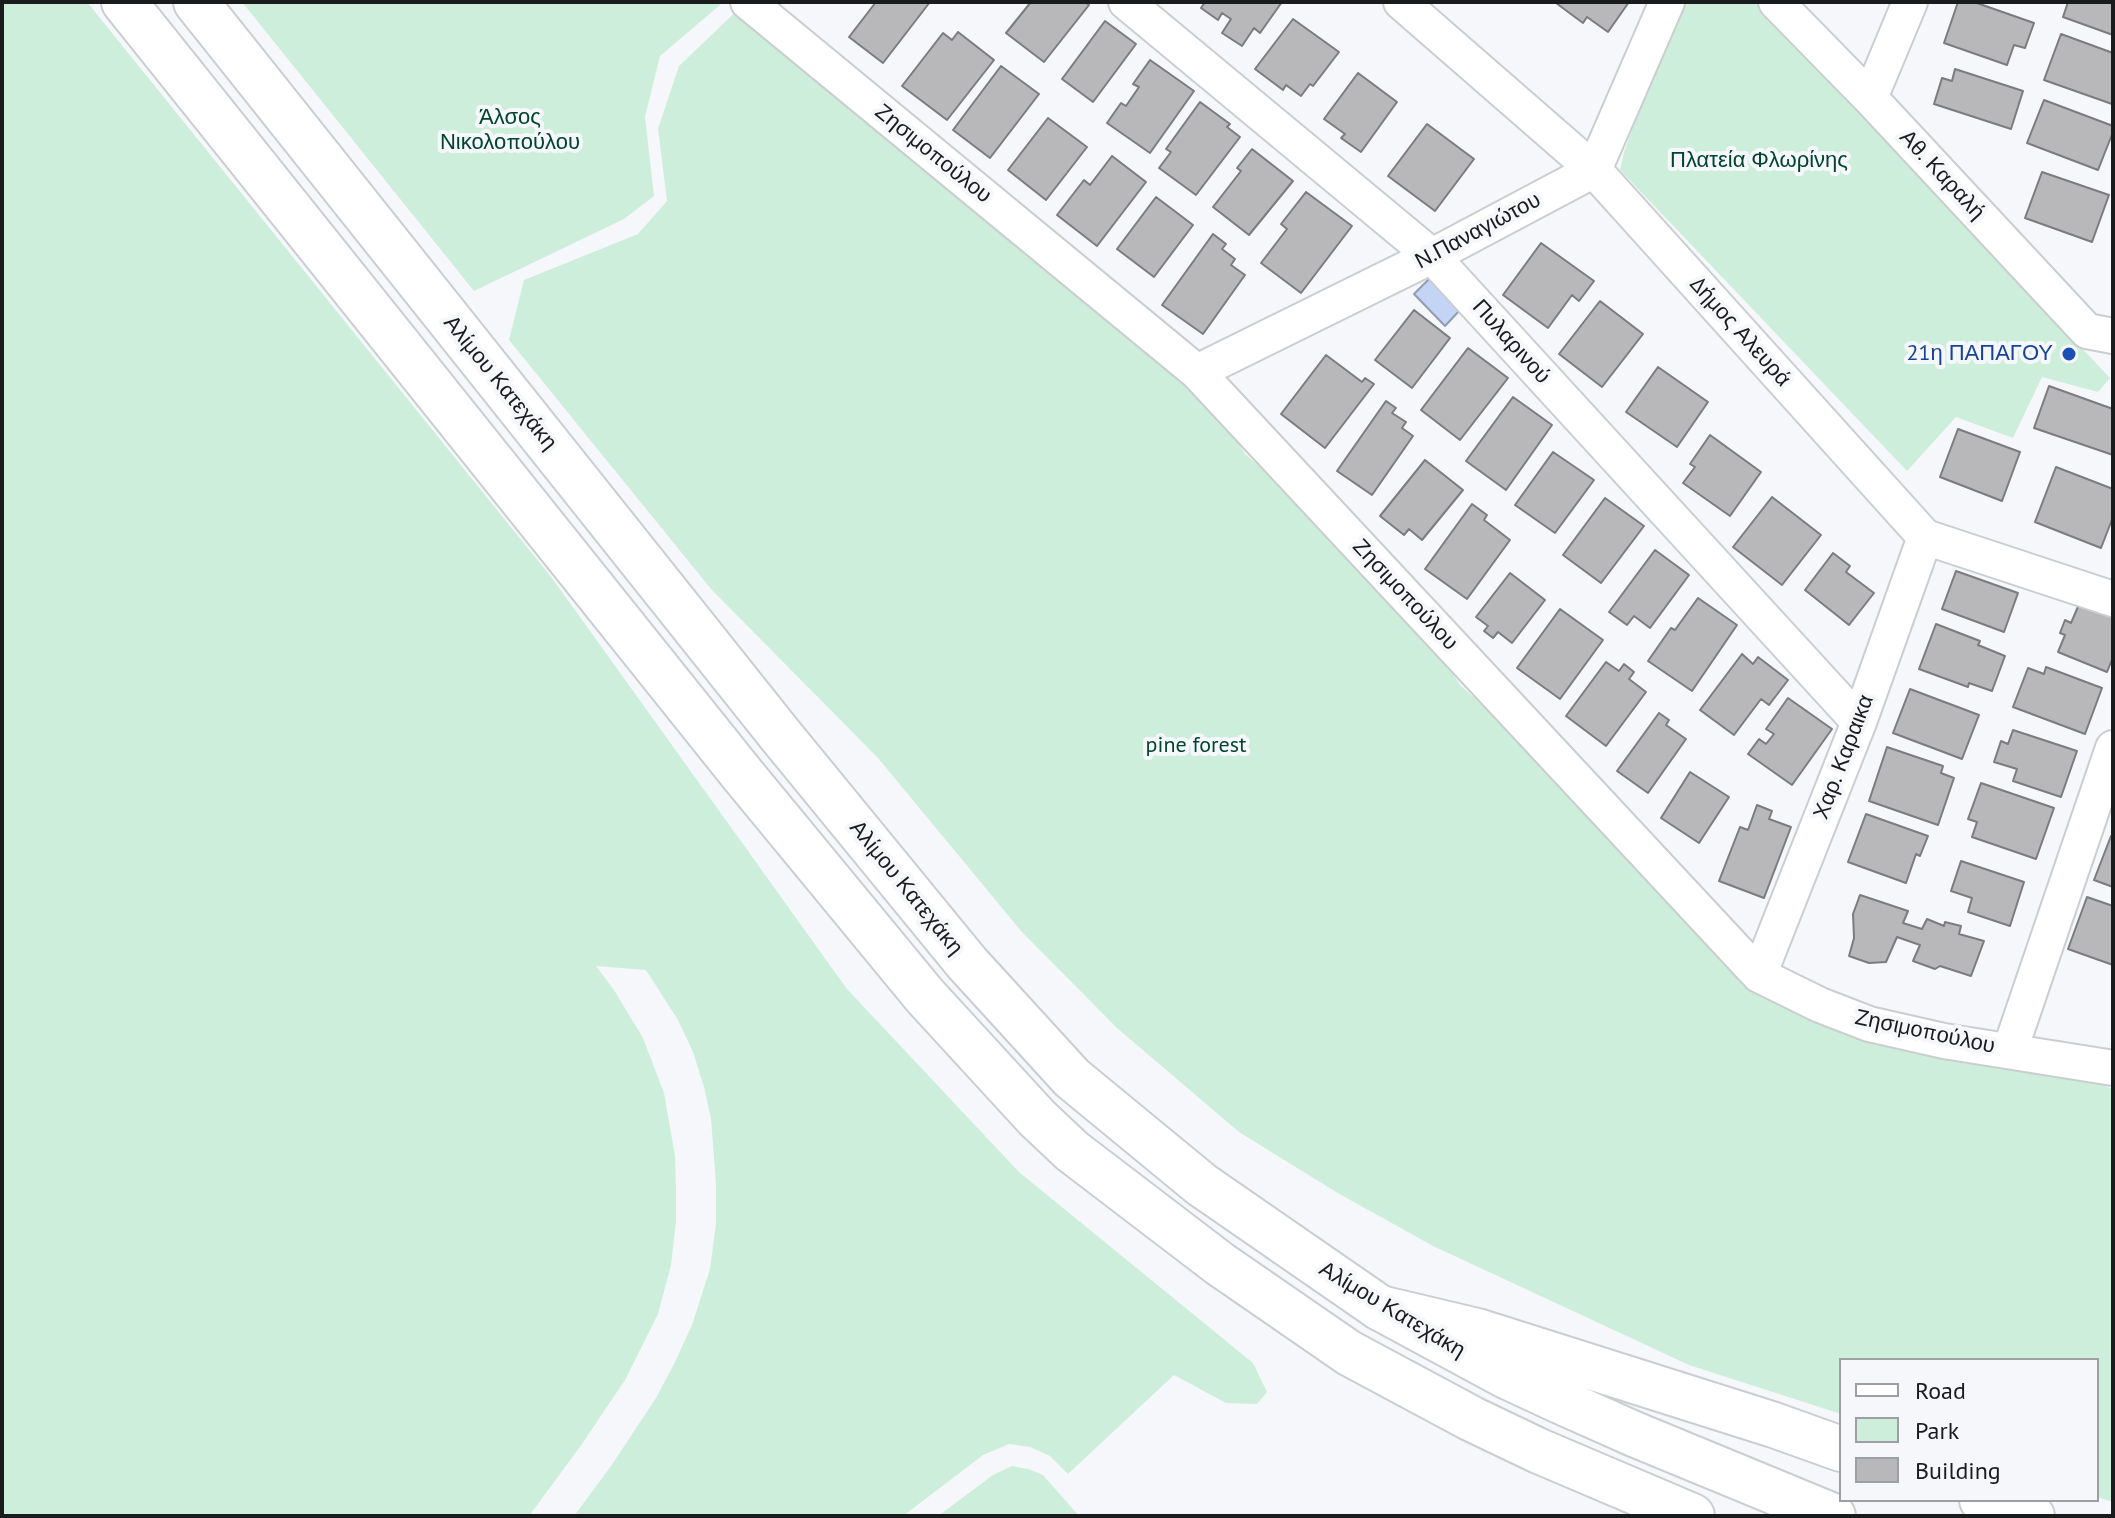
<!DOCTYPE html>
<html>
<head>
<meta charset="utf-8">
<style>
	body { margin:0 }
	#map { position:relative; width:2115px; height:1518px; overflow:hidden; background:#f5f7fb; font-family:"PT Sans",sans-serif }
	canvas { display:block }
	.frame { position:absolute; inset:0; border:4px solid #1a1b1c; pointer-events:none }
	.legend { position:absolute; left:1839px; top:1358px; width:260px; height:144px; box-sizing:border-box; background:#f5f7fb; border:2px solid #9d9fa2; margin:0; padding:10px 14px; list-style:none; font-size:24px; color:#1a1b1c }
	.legend li { display:flex; align-items:center; gap:16px; height:40px }
	.legend b { width:40px; border:2px solid #9d9fa2 }
</style>
</head>
<body>
<div id="map">
<canvas width="2115" height="1518"></canvas>
<div class="frame"></div>
<ul class="legend">
<li><b style="height:10px;background:#fff"></b>Road</li>
<li><b style="height:22px;background:#ceeedc"></b>Park</li>
<li><b style="height:22px;background:#b8b7ba"></b>Building</li>
</ul>
</div>
<script>
const ctx = document.querySelector('canvas').getContext('2d');
ctx.lineJoin = 'round';
function paint(path, color) {
  ctx.fillStyle = color;
  ctx.fill(path, 'evenodd');
}
function shape(rows) {
  const path = new Path2D();
  for (const r of rows) {
    path.moveTo(r[0], r[1]);
    for (let i = 2; i < r.length; i += 2) path.lineTo(r[i], r[i + 1]);
  }
  return path;
}
function stroke(path, color, width, dash) {
  ctx.strokeStyle = color;
  ctx.lineWidth = width;
  ctx.lineCap = dash ? 'butt' : 'round';
  ctx.setLineDash(dash || []);
  ctx.stroke(path);
}
function write(font, color, halo, rows, align = 'center') {
  ctx.font = font + ' "PT Sans",sans-serif';
  ctx.lineWidth = 8;
  ctx.setLineDash([]);
  ctx.textBaseline = 'middle';
  ctx.strokeStyle = halo;
  ctx.fillStyle = color;
  for (const [text, x, y, turn = 0] of rows) {
    ctx.save();
    ctx.translate(x, y);
    ctx.rotate((+turn || 0) * Math.PI / 180);
    ctx.textAlign = isNaN(turn) ? turn : align;
    if (halo) ctx.strokeText(text, 0, 0);
    ctx.fillText(text, 0, 0);
    ctx.restore();
  }
}
paint(shape([
	[2,2,87,2,552,578,847,989,1019,1172,1253,1363,1267,1392,1257,1404,1226,1403,1174,1375,1068,1474,1050,1456,1030,1447,1009,1444,983,1455,903,1516,574,1516,611,1466,656,1398,675,1362,692,1325,710,1269,716,1223,716,1183,711,1119,704,1087,693,1052,678,1020,646,970,596,966,614,990,643,1038,664,1093,675,1156,676,1188,676,1221,671,1265,658,1314,625,1380,582,1444,529,1516,2,1516],
	[242,2,718,2,720,5,660,56,645,117,654,196,624,219,474,291],
	[746,2,1198,374,1245,454,1378,567,1461,686,1611,816,1724,938,1867,1023,2007,1049,2113,1089,2113,1502,2097,1497,2097,1360,1841,1360,1841,1414,1689,1365,1433,1246,1336,1192,1239,1132,1117,1028,1021,931,878,758,711,589,509,340,524,280,638,234,667,201,658,129,679,66],
	[1679,2,1757,2,2110,378,2098,392,2042,377,2013,438,1956,417,1907,471,1620,170,1624,152],
	[1012,1466,1028,1469,1043,1475,1079,1516,938,1516,993,1475]
]), '#ceeedc');
const water = shape([
	[1429,279,1460,310,1445,326,1414,294,1429,279]
]);
paint(water, '#c4d4f4');
stroke(water, '#919cb3', 2);
const building = shape([
	[876,2,930,2,883,63,849,37,876,2],
	[1031,2,1085,2,1089,5,1044,62,1006,33,1031,2],
	[1205,2,1282,2,1260,33,1254,28,1242,46,1222,33,1231,19,1222,13,1218,20,1201,8,1205,2],
	[1557,2,1629,2,1608,32,1587,17,1583,23,1556,3,1557,2],
	[1958,2,1974,2,2034,23,2025,48,2014,45,2007,65,1944,43,1958,2],
	[2068,2,2113,2,2113,35,2063,17,2068,2],
	[1293,19,1339,52,1313,86,1310,84,1301,96,1286,85,1283,90,1255,69,1293,19],
	[1105,21,1136,44,1093,102,1062,79,1105,21],
	[958,32,994,60,947,120,902,86,943,33,952,40,958,32],
	[2061,34,2113,53,2112,104,2044,80,2061,34],
	[1150,60,1194,91,1150,153,1107,123,1121,103,1126,106,1139,87,1133,84,1150,60],
	[1001,66,1039,94,990,158,953,130,1001,66],
	[1955,69,2023,91,2011,129,1934,104,1942,78,1952,81,1955,69],
	[1358,73,1397,102,1361,152,1341,138,1345,134,1324,119,1358,73],
	[2044,100,2113,126,2113,132,2098,170,2027,143,2044,100],
	[1200,102,1230,124,1227,127,1240,137,1196,195,1159,168,1171,152,1166,149,1200,102],
	[1048,118,1087,147,1046,200,1008,170,1048,118],
	[1427,124,1474,159,1435,211,1388,176,1427,124],
	[1252,149,1293,181,1249,235,1213,207,1241,171,1237,168,1252,149],
	[1112,156,1146,182,1097,246,1057,215,1084,180,1090,185,1112,156],
	[2042,172,2109,195,2092,242,2025,218,2042,172],
	[1306,192,1352,226,1301,293,1261,263,1287,229,1281,224,1306,192],
	[1156,197,1193,225,1154,277,1117,249,1156,197],
	[1213,234,1226,244,1222,249,1235,259,1231,265,1245,275,1203,334,1162,305,1213,234],
	[1541,243,1594,281,1579,301,1572,295,1548,328,1503,295,1541,243],
	[1600,301,1643,334,1602,387,1559,354,1600,301],
	[1414,310,1450,338,1412,388,1375,360,1414,310],
	[1468,348,1508,378,1460,440,1421,410,1468,348],
	[1326,355,1362,382,1365,378,1374,384,1325,448,1281,414,1326,355],
	[1658,367,1708,402,1677,447,1626,412,1658,367],
	[2049,386,2113,409,2113,455,2034,428,2049,386],
	[1513,397,1552,425,1506,490,1466,461,1513,397],
	[1386,401,1396,408,1392,413,1406,422,1402,428,1413,436,1372,495,1337,471,1386,401],
	[1958,429,2020,452,2002,501,1940,477,1958,429],
	[1710,435,1761,472,1730,516,1683,483,1695,467,1690,464,1710,435],
	[1553,452,1594,480,1555,533,1515,505,1553,452],
	[1425,460,1463,490,1422,540,1409,529,1404,535,1380,516,1425,460],
	[2056,467,2113,489,2113,517,2101,548,2035,522,2056,467],
	[1772,497,1821,535,1782,585,1733,547,1772,497],
	[1605,498,1644,526,1601,583,1563,555,1605,498],
	[1472,504,1487,515,1484,520,1510,540,1467,599,1425,569,1472,504],
	[1655,550,1689,575,1650,628,1634,616,1627,625,1609,612,1655,550],
	[1833,553,1850,566,1846,572,1874,593,1849,625,1805,590,1833,553],
	[1956,571,2018,593,2004,632,1942,609,1956,571],
	[1510,573,1545,600,1512,643,1498,632,1493,638,1484,631,1488,626,1476,617,1510,573],
	[1698,598,1737,625,1692,691,1648,661,1671,628,1675,630,1698,598],
	[2080,602,2113,615,2113,657,2107,672,2058,652,2065,635,2060,633,2065,620,2071,623,2080,602],
	[1560,609,1603,640,1560,699,1517,668,1560,609],
	[1936,624,1980,641,1978,645,2005,656,1992,691,1969,683,1968,687,1919,669,1936,624],
	[1742,654,1753,664,1758,657,1788,680,1769,705,1761,699,1734,735,1700,710,1742,654],
	[1606,662,1619,671,1624,664,1634,672,1629,679,1646,692,1606,746,1566,716,1606,662],
	[2046,667,2102,688,2085,734,2013,707,2028,668,2044,674,2046,667],
	[1910,689,1979,715,1962,759,1893,733,1910,689],
	[1788,698,1832,729,1792,785,1748,754,1759,739,1766,744,1774,734,1766,729,1788,698],
	[1659,713,1669,720,1666,725,1686,739,1648,793,1617,771,1659,713],
	[2013,730,2077,751,2061,797,2013,781,2017,769,1994,762,2001,741,2008,744,2013,730],
	[1887,747,1943,766,1941,773,1954,778,1938,825,1869,801,1887,747],
	[1690,772,1729,797,1699,843,1661,818,1690,772],
	[1981,783,2054,808,2036,859,1972,837,1977,822,1968,819,1981,783],
	[1757,805,1772,811,1769,819,1791,827,1764,898,1719,881,1740,827,1748,830,1757,805],
	[1866,814,1928,836,1920,856,1916,854,1906,883,1848,862,1866,814],
	[2111,836,2113,837,2113,887,2094,880,2111,836],
	[1961,861,2024,882,2010,926,1968,912,1972,898,1951,891,1961,861],
	[1860,895,1908,911,1903,923,1922,929,1927,919,1944,926,1945,922,1961,926,1959,934,1984,941,1971,976,1940,966,1935,969,1913,961,1920,945,1897,937,1886,962,1869,963,1849,956,1854,938,1853,914,1860,895],
	[2087,897,2113,906,2113,965,2068,949,2087,897]
]);
paint(building, '#b8b7ba');
stroke(building, '#7c7b7e', 2);
const street = shape([
	[748,2,1197,372,1759,975,1820,1005,1869,1024,1944,1041,2113,1068],
	[1126,2,1432,256,1859,722],
	[1401,2,1594,170,1925,537,2113,599],
	[1776,2,1870,98,2087,331,2113,336],
	[1870,98,1910,2],
	[1197,372,1432,256,1594,170,1667,2],
	[1759,975,1859,722,1925,537],
	[2010,1050,2113,748]
]);
const primary = shape([
	[124,2,742,774,925,996,1037,1118,1072,1151,1220,1264,1349,1353,1472,1419,1539,1451,1692,1516],
	[196,2,781,736,967,963,1072,1078,1202,1185,1380,1308,1504,1375,1560,1401,1634,1434,1833,1516]
]);
const highway = shape([
	[1380,1308,1477,1331,1774,1425,1841,1449],
	[1982,1500,2032,1516]
]);
stroke(street, '#cbced1', 38);
stroke(primary, '#cbced1', 48);
stroke(highway, '#cbced1', 48);
stroke(street, '#fff', 34);
stroke(primary, '#fff', 44);
stroke(highway, '#fff', 44);
for (const [x, y, r, color] of [
	[2069,354,8,"#1a4fb4"]
]) {
  const dot = new Path2D();
  dot.arc(x, y, r, 0, 2 * Math.PI);
  ctx.fillStyle = color;
  ctx.fill(dot);
  stroke(dot, '#f5f7fb', 3);
}
write('22px', '#00452d', '#f5f7fb', [
	["Άλσος",510,118],
	["Νικολοπούλου",510,143],
	["Πλατεία Φλωρίνης",1759,161],
	["pine forest",1196,746]
]);
write('22px', '#1a1b1c', '#f5f7fb', [
	["Ζησιμοπούλου",933,154,39],
	["Αθ. Καραλή",1942,175,47],
	["Ν.Παναγιώτου",1478,231,-28],
	["Δήμος Αλευρά",1740,332,48],
	["Πυλαρινού",1511,342,48],
	["Αλίμου Κατεχάκη",500,383,51],
	["Ζησιμοπούλου",1405,595,47],
	["Χαρ. Καραικα",1844,757,-69],
	["Αλίμου Κατεχάκη",906,888,51],
	["Ζησιμοπούλου",1925,1032,12],
	["Αλίμου Κατεχάκη",1392,1310,31]
]);
write('22px', '#164399', '#f5f7fb', [
	["21η ΠΑΠΑΓΟΥ",2053,354]
], 'right');
</script>
</body>
</html>
